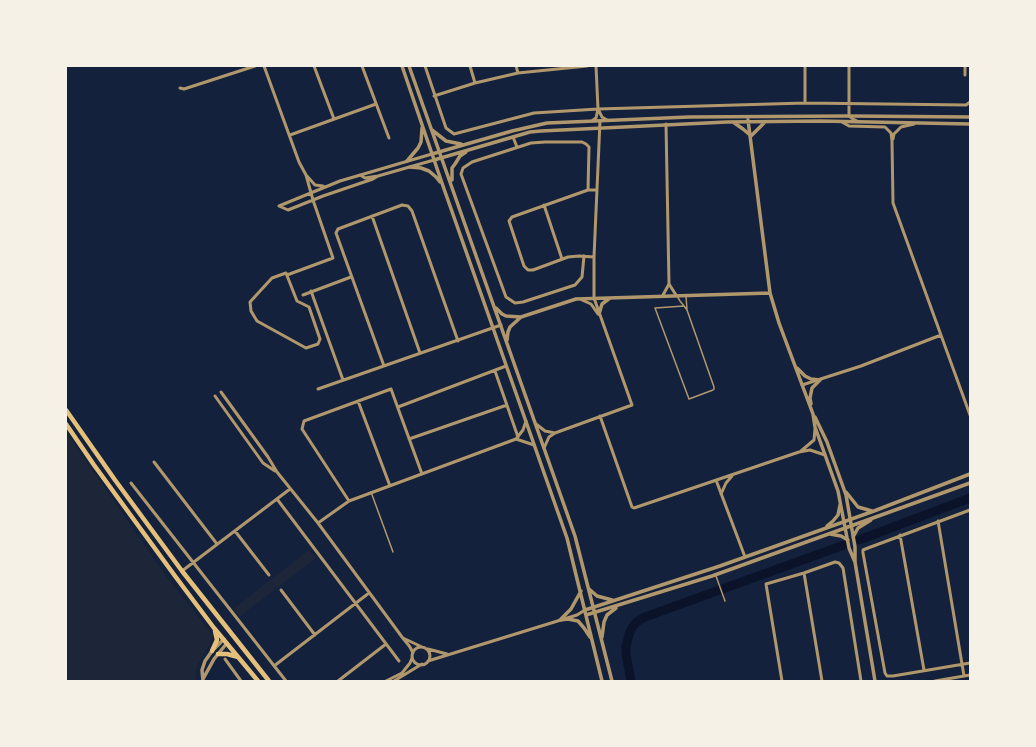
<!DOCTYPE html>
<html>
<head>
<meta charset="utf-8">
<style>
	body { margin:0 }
	#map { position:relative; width:1036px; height:747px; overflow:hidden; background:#14213d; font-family:Cabin,sans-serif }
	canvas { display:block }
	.frame { position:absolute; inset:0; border:67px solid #f6f1e7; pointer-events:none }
</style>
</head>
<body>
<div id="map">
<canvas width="1036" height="747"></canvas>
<div class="frame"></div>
</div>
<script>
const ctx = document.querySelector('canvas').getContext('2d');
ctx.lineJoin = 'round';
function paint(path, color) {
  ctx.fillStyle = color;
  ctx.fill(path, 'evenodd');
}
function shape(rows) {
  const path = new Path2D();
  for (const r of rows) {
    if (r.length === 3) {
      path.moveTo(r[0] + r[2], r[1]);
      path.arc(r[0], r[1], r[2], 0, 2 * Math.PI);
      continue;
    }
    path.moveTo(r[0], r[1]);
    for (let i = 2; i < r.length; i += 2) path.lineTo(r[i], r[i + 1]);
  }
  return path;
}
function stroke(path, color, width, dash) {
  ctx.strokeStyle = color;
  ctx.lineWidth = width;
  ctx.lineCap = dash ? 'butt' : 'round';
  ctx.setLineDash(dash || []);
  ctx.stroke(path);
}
paint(shape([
	[66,432,166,576,213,635,210,644,197,666,195,681,66,681],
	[309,550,316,558,239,617,233,609]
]), '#1d2539');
stroke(shape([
	[859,540,970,498],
	[631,681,626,654,626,647,629,634,633,626,638,621,645,617,844,545]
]), '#0b132b', 9);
stroke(shape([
	[677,296,680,301,684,306,687,310,714,387,714,389,713,390,689,399,655,308,684,306],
	[686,296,687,310],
	[371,492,393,552],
	[716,576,725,601]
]), '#b1986c', 1.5);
stroke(shape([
	[264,66,299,162,306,175,313,200,333,258,287,275],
	[314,66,334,119],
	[362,66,389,138],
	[425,66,446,128,454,134,534,113,598,109,805,103,966,105,970,102],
	[470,66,475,83],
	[516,66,518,73],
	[849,66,849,116,853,119,857,121],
	[965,75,965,66],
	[180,88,184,89,255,66],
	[434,96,475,83,518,73,587,66],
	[805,103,805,66],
	[598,109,602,117,607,120],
	[593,120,596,118,598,109,596,66],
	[842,122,849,126,885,127,891,133,892,141,893,203,970,415],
	[290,135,376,104],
	[513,137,517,147],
	[893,139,894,134,901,127,914,124],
	[306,175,315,185,323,186],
	[360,175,365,178,378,176,434,160],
	[544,205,562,259],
	[279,206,340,181,432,154],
	[279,206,288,210,323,196,373,179,378,176],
	[372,216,420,353],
	[584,256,582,277,575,285,523,302,515,303,506,297,461,174,463,168,472,162,531,143,545,142,582,142,586,144,589,147,588,190],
	[594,257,579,256,568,257,533,270,528,270,524,266,509,221,512,217,588,190,596,190],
	[286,273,297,301,309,307,320,339,318,344,306,348,257,321,251,311,250,302,272,278,286,273],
	[669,284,676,295],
	[311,291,343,380],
	[303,295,351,277],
	[663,295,669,284,666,124],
	[582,300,591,304,598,314],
	[384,366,336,233,338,229,402,205,408,206,412,211,458,341],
	[495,371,518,437],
	[802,385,861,366,941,335],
	[318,389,501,325],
	[221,392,268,457,277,472,318,523,402,637,410,647,413,653],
	[215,396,263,463,275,471],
	[358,401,390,486],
	[398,407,506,366],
	[600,416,632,507,634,508,799,452,810,450,825,455],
	[536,424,545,431,555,433],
	[409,439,507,405],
	[516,439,534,445],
	[544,448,549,437,555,433,632,405,594,298,594,257,600,121],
	[801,451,814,440,815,429],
	[154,462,217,544],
	[716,480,745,557],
	[131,483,286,681],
	[721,494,726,483,732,476],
	[277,499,399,661],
	[349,501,302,429,304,421,391,389,422,474],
	[970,510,868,548,863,550,863,553,885,673,887,676,893,676,970,663],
	[938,521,964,676],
	[318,523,349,501,516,439,523,430,526,421],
	[235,531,269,575],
	[900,535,924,670],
	[182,571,290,489],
	[804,573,822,681],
	[281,590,315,635],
	[403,638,422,647],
	[421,656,9],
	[428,649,447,654],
	[225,659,241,681],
	[428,661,577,615,585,610],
	[274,666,369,593],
	[338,681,386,644],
	[386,681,402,673,410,663,412,658],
	[394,681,422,664],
	[782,681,766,584,804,573,835,562,839,563,843,568,861,681],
	[935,681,970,675]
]), '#b1986c', 3);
stroke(shape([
	[402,66,443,186,567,538,602,681],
	[409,66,575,536,612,681],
	[748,120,770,293,779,323,813,414,815,427,838,491,849,548,855,562],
	[733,122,743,129,750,135],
	[432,130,446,141,461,144],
	[751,136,765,122],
	[432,154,512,131,547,123,689,117,849,116,970,117],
	[434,160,530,132,541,131,727,122,820,121,970,124],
	[407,161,418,148,421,142,422,128],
	[410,167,421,168,429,171,436,177,440,182],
	[452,180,452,168,455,164,460,156,466,152],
	[496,308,502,314,506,316,521,317],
	[599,314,602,304,610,298],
	[507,340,508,332,510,327,521,317,576,299,770,293],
	[797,368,805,376,811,379,820,380],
	[811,404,810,398,812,388,820,380],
	[815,417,827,442,846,495,855,547,855,562,875,681],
	[846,492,858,507,872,511],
	[827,526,833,521,838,515,840,505],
	[830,534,841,536,848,540],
	[853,537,858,528,871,520],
	[589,589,597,596,612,600],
	[585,610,720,566,874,511,970,474],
	[586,615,712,576,970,483],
	[561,619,571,609,581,591],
	[560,620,568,619,578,621,584,628,590,637],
	[602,637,604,622,607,615,616,608],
	[203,679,214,659,227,643],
	[203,681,202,670,205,661,212,651,224,639]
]), '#b1986c', 3.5);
stroke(shape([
	[66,410,115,480,182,571,269,681],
	[66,424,94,465,175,576,214,628,258,681],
	[212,651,217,640,215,631],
	[218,654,227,654,238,657]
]), '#e5c07b', 4.5);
</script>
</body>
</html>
